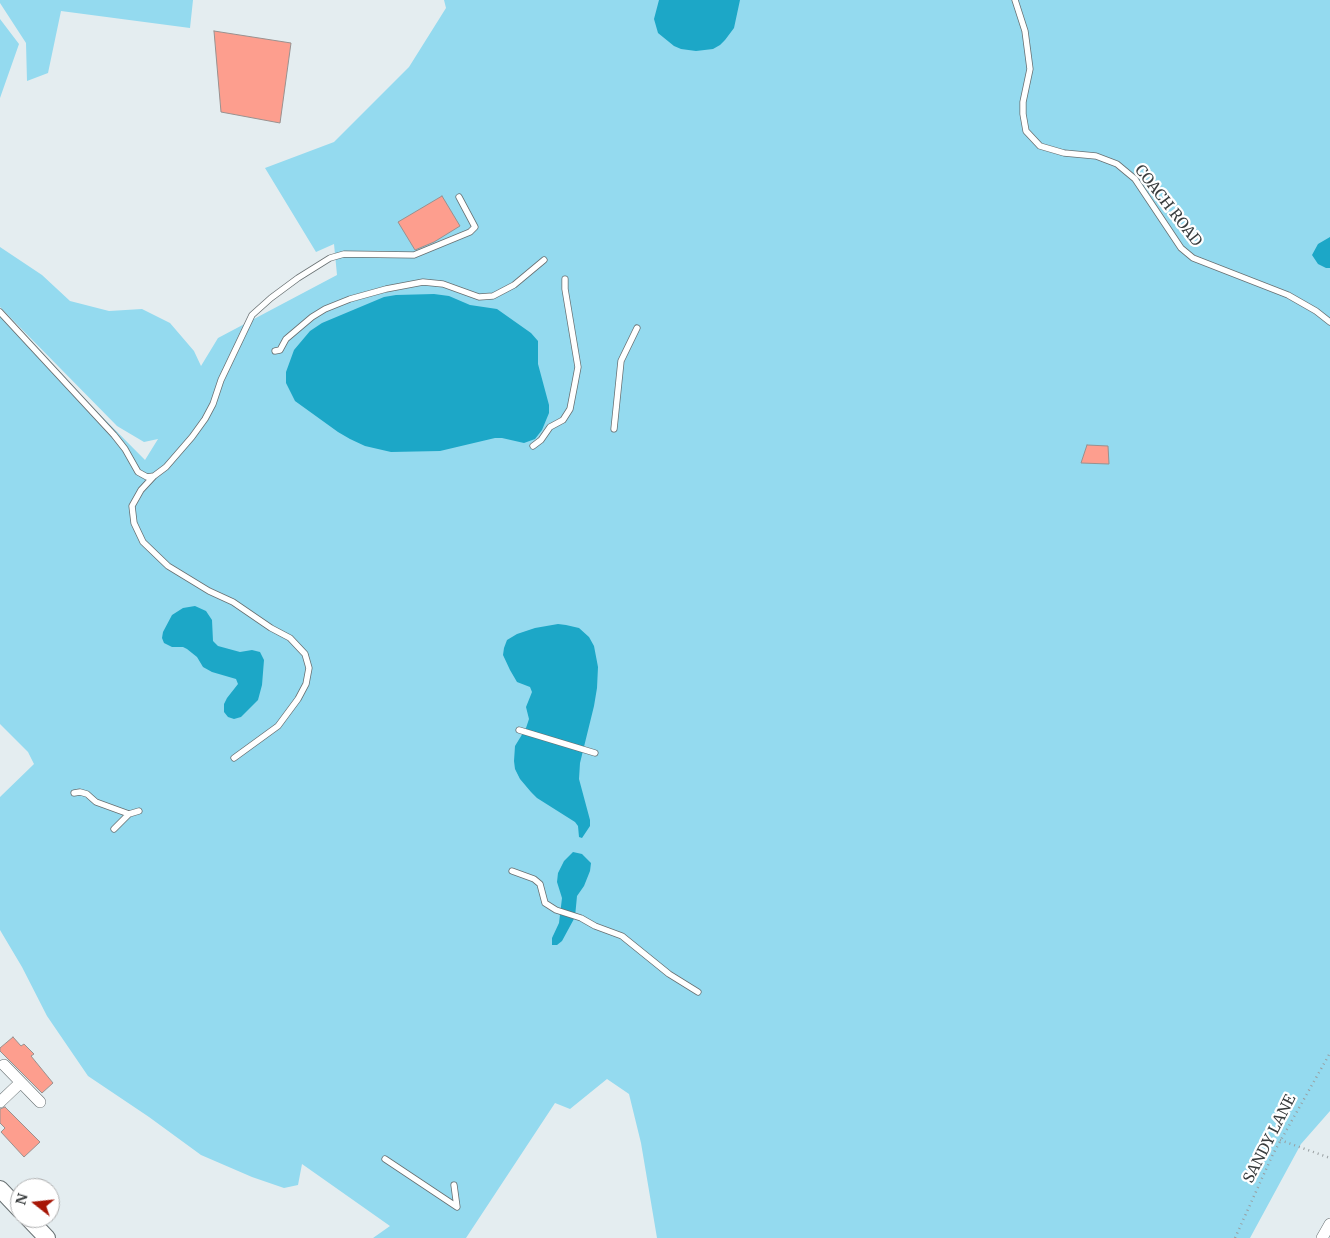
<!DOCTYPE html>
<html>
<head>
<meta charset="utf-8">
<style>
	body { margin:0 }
	#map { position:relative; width:1330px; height:1238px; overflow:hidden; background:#e4edf0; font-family:Merriweather,serif }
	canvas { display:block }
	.north { position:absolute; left:10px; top:1178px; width:50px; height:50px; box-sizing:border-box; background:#fff; border:1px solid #b0b1b2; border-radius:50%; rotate:286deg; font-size:14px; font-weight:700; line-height:20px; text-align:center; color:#393d3e }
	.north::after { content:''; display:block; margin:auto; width:18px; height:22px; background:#a71606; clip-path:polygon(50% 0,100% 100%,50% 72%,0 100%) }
</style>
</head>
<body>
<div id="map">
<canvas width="1330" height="1238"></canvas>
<div class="north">N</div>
</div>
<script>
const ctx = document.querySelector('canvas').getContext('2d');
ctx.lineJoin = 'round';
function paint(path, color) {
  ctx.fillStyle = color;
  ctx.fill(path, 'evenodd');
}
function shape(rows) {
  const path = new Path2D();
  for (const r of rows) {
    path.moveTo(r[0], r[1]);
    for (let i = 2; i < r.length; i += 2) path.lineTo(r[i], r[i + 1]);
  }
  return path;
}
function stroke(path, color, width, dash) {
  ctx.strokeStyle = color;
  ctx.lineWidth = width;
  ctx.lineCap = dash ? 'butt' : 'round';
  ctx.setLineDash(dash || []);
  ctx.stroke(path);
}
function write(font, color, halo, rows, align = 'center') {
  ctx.font = font + ' Merriweather,serif';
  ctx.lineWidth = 4.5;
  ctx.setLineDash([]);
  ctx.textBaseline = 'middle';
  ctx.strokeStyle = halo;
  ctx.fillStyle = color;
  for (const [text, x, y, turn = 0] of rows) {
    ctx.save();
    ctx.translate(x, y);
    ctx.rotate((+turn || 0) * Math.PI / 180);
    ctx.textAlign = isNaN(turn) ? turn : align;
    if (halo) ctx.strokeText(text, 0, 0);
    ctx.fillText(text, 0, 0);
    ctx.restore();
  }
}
paint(shape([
	[0,0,193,0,190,28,61,11,48,73,27,81,26,43,0,3],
	[444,0,1330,0,1330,1111,1301,1144,1250,1238,657,1238,641,1143,629,1094,607,1079,570,1109,555,1103,466,1238,373,1238,390,1226,302,1164,298,1185,284,1188,252,1177,201,1155,149,1117,88,1076,47,1016,22,967,0,930,0,797,34,764,28,752,0,724,0,314,145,460,158,439,144,442,117,426,0,307,0,247,42,275,70,301,109,311,142,309,170,323,194,351,201,366,218,338,337,275,334,244,316,252,265,168,334,142,409,67,446,8],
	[0,19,19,44,0,98]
]), '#94daef');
paint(shape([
	[659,0,740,0,734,28,725,40,720,45,713,49,696,51,681,49,674,46,658,33,654,19],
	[1330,237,1330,268,1326,268,1318,264,1312,255,1318,244],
	[434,294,449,296,470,305,497,309,531,333,538,341,538,364,549,405,549,413,542,430,535,439,524,443,502,438,495,438,440,451,391,452,365,446,350,439,338,432,295,401,286,383,286,372,294,350,310,331,322,323,384,297,396,295],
	[195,606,206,611,212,620,213,641,218,646,240,652,252,650,260,652,264,660,262,685,258,700,241,717,234,719,228,717,224,712,224,704,227,698,238,684,236,679,212,672,203,667,197,657,187,649,183,647,172,647,164,643,162,638,163,632,172,615,183,608],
	[558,624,566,625,579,628,589,637,594,646,598,667,597,688,594,706,580,763,579,779,590,820,590,826,582,838,579,837,578,826,575,822,537,798,531,792,520,779,515,769,514,761,515,746,526,728,529,719,526,707,532,692,530,687,517,682,510,670,503,655,504,648,507,640,517,634,535,628],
	[573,852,582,854,591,863,590,871,584,886,577,896,575,917,562,941,557,945,552,945,552,938,559,923,562,898,557,882,558,873,564,861]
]), '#1ca7c7');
const building = shape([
	[214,31,291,43,280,123,221,112,214,31],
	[442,196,460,226,434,242,415,250,398,222,442,196],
	[1087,445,1108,446,1109,464,1081,463,1087,445],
	[13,1037,21,1046,24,1044,34,1054,31,1056,53,1083,42,1093,0,1051,0,1048,13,1037],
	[5,1107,40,1142,24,1157,1,1132,5,1128,0,1123,0,1109,5,1107]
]);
paint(building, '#fd9e8e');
stroke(building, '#99918f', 1);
const lane = shape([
	[1015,0,1025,31,1030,69,1023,102,1023,114,1026,131,1040,146,1064,153,1096,156,1117,164,1135,179,1181,248,1193,258,1288,295,1316,311,1330,322],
	[0,312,114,435,125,449,138,472,147,477,154,476,166,467,192,437,205,419,213,404,221,380,252,315,271,298,298,278,330,258,344,254,414,255,470,232,475,227,459,197],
	[275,351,280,350,286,339,312,317,325,309,350,299,386,289,423,282,443,284,479,297,493,296,514,285,544,260],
	[614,429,621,361,637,328],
	[533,446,541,440,550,427,563,420,570,409,575,383,578,367,565,289,565,279],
	[154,476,141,490,132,506,134,523,143,542,168,566,209,591,233,602,271,628,290,638,305,654,309,668,306,684,298,699,278,726,234,758],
	[519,730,595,753],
	[74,793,80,792,87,794,96,802,129,814,139,811],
	[114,829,129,814],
	[512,871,534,879,540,884,545,903,556,910,581,918,595,926,622,936,669,974,698,992],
	[385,1159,457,1207,454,1185]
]);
const street = shape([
	[4,1065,40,1102],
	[0,1102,20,1083],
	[1322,1238,1330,1224]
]);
const secondary = shape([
	[0,1189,20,1210],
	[28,1218,47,1238]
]);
stroke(lane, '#687072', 7);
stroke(street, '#687072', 12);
stroke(secondary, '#687072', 18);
stroke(shape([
	[1280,1140,1330,1158],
	[1235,1238,1273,1154,1330,1053]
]), '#989fa1', 2.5, [1, 4]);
stroke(lane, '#fff', 5.5);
stroke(street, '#fff', 11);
stroke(secondary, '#fff', 16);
write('15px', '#393d3e', '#fff', [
	["COACH ROAD",1168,206,52],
	["SANDY LANE",1270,1139,-63]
]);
</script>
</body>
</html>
